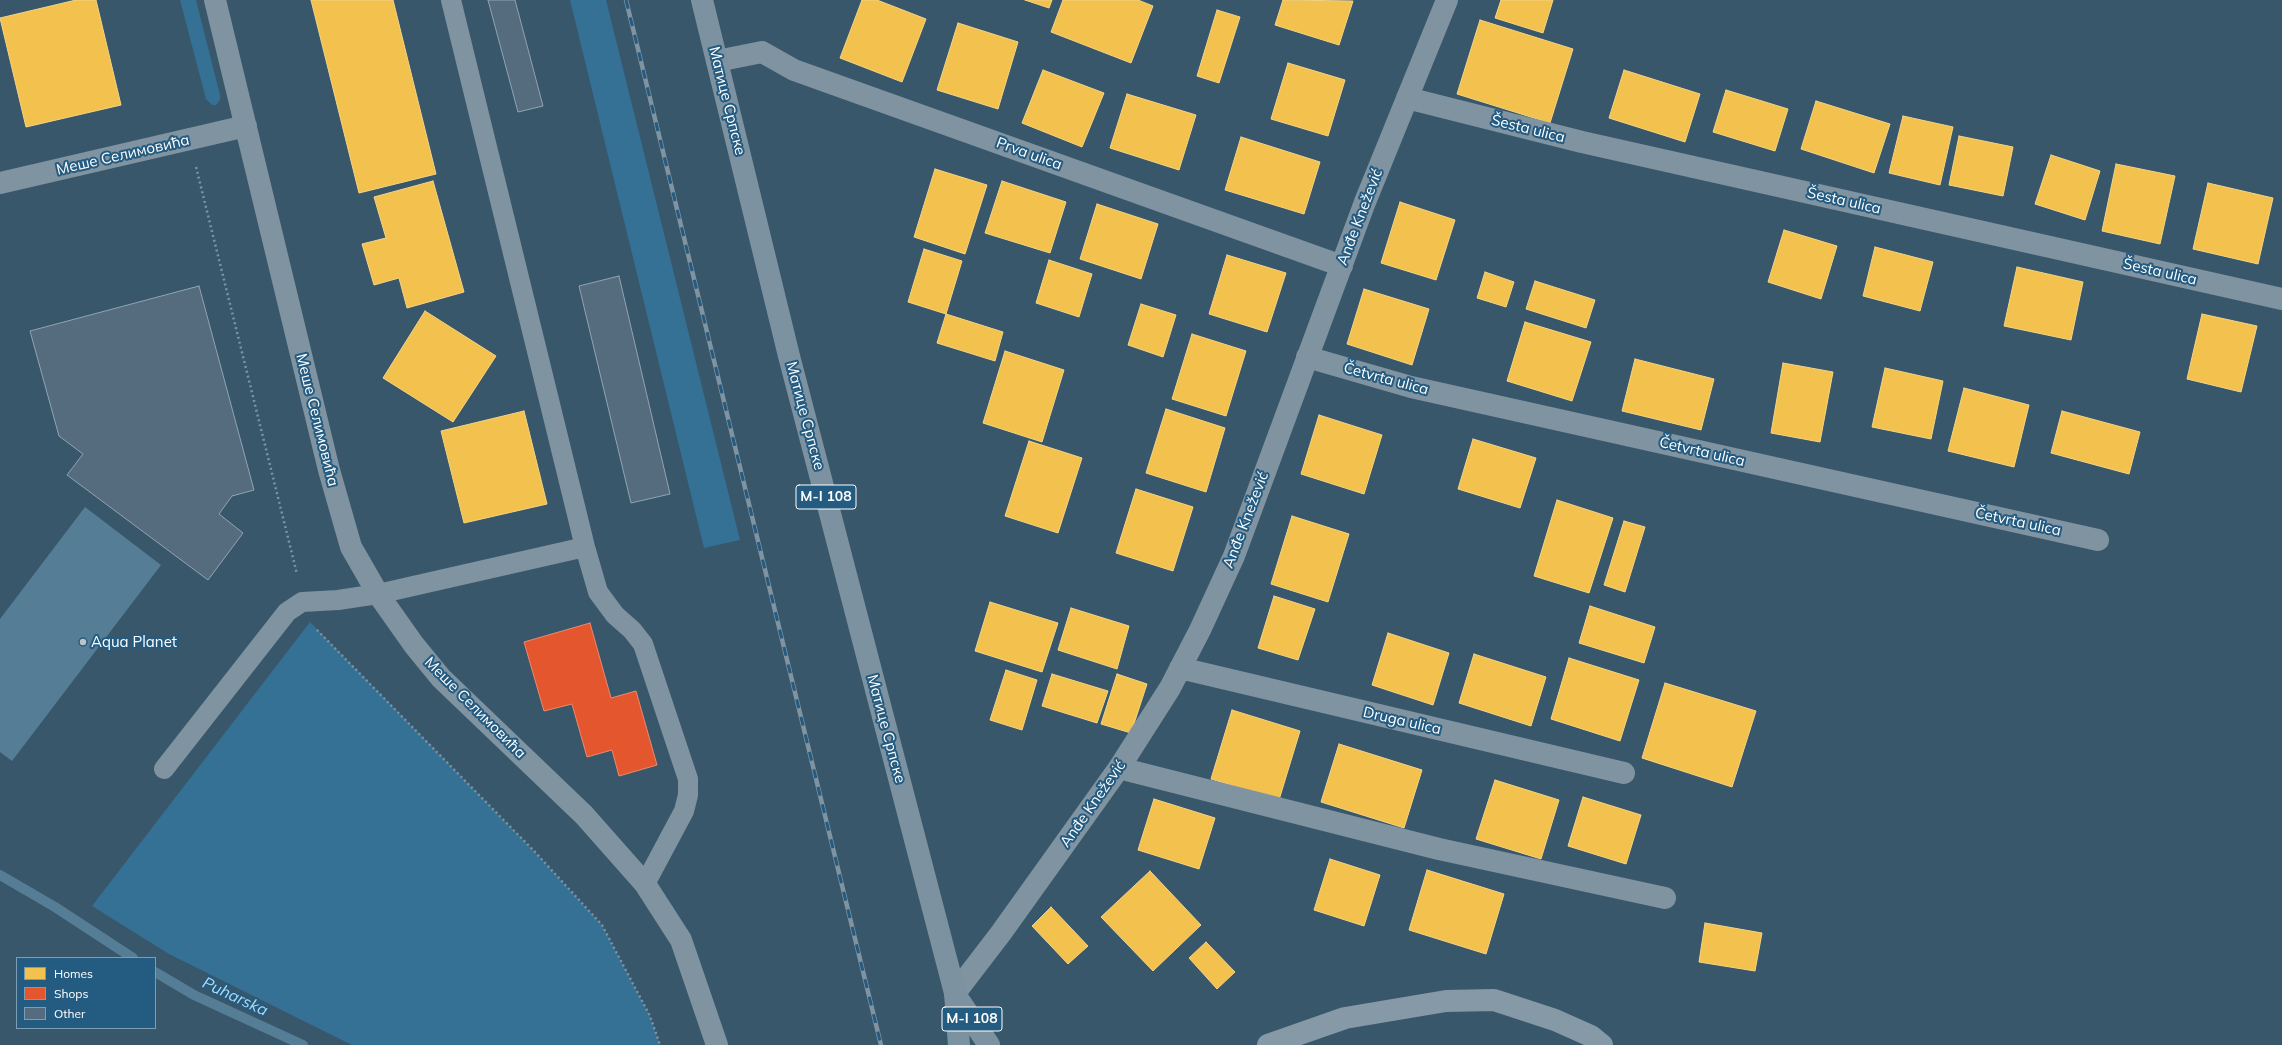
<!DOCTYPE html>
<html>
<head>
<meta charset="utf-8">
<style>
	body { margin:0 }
	#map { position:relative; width:2282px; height:1045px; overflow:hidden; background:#39576b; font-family:Mulish,sans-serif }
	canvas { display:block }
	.legend { position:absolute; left:16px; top:957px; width:140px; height:72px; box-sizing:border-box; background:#245b80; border:1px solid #7c9db3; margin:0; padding:5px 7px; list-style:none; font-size:12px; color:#fff }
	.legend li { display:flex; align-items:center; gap:8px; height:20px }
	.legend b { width:20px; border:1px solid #7c9db3 }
</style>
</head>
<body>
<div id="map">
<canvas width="2282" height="1045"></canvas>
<ul class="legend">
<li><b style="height:11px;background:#f2c14e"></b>Homes</li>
<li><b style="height:11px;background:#e4572e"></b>Shops</li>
<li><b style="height:11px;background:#546c7d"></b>Other</li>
</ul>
</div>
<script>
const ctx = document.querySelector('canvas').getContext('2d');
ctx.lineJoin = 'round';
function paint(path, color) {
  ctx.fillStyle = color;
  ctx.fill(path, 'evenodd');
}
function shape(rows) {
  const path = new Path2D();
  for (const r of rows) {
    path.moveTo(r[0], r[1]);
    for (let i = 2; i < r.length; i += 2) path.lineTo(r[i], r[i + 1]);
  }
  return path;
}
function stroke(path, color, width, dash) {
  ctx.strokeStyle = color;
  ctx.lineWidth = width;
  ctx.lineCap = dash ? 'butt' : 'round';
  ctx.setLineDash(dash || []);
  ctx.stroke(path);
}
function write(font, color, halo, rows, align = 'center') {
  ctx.font = font + ' Mulish,sans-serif';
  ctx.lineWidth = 4;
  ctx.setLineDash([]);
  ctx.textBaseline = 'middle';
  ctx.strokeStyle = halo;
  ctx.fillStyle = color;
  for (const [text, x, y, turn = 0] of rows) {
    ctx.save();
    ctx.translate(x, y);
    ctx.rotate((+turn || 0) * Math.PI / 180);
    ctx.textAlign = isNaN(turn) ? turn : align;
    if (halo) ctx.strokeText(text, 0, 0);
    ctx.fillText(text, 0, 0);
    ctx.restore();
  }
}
paint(shape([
	[180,0,196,0,220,95,220,100,216,105,212,105,206,99],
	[570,0,606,0,740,540,704,548],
	[310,622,535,852,602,925,650,1016,660,1045,352,1045,169,954,92,906]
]), '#357095');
paint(shape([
	[85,507,161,565,12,761,0,752,0,619]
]), '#567d96');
const homes = shape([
	[76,0,96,0,121,105,26,127,0,18,76,0],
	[311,0,393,0,436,174,359,193,311,0],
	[862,0,877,0,926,19,902,82,840,58,862,0],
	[1025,0,1052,0,1049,8,1025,0],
	[1063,0,1138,0,1153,6,1131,63,1051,32,1063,0],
	[1283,0,1353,1,1339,45,1275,25,1283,0],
	[1501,0,1553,0,1543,33,1495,18,1501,0],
	[1217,10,1240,17,1219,83,1197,76,1217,10],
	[1480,20,1573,49,1550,123,1457,94,1480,20],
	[958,23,1018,42,998,109,937,90,958,23],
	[1288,63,1345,80,1328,136,1271,119,1288,63],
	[1043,70,1104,93,1082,147,1022,123,1043,70],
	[1624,70,1700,94,1685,142,1609,118,1624,70],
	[1726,90,1788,109,1775,151,1713,132,1726,90],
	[1127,94,1196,115,1179,170,1110,148,1127,94],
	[1816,101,1890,124,1874,173,1801,149,1816,101],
	[1903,116,1953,127,1940,185,1889,173,1903,116],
	[1959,136,2013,147,2003,196,1949,185,1959,136],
	[1241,137,1320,162,1304,214,1225,190,1241,137],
	[2051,155,2100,171,2085,220,2035,204,2051,155],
	[2116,164,2175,176,2160,244,2102,231,2116,164],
	[935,169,987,185,965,254,914,237,935,169],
	[433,181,464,292,407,308,399,278,374,285,362,244,386,238,374,197,433,181],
	[1002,181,1066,202,1050,253,985,233,1002,181],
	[2208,183,2273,198,2258,264,2193,249,2208,183],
	[1400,202,1455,220,1436,280,1381,263,1400,202],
	[1097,204,1158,224,1141,279,1080,259,1097,204],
	[1784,230,1837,246,1821,299,1768,282,1784,230],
	[1875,247,1933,262,1920,311,1863,296,1875,247],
	[924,249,962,261,946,314,908,302,924,249],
	[1227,255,1286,273,1267,332,1209,314,1227,255],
	[1049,260,1092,274,1079,317,1036,303,1049,260],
	[2017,267,2083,282,2071,340,2004,326,2017,267],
	[1485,272,1514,282,1506,307,1477,298,1485,272],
	[1535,281,1595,300,1586,328,1526,309,1535,281],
	[1364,289,1429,309,1412,365,1347,344,1364,289],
	[1141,304,1176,315,1163,357,1128,345,1141,304],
	[425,311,496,356,453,422,383,378,425,311],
	[946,314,1003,332,995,361,937,343,946,314],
	[2202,314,2257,326,2241,392,2187,379,2202,314],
	[1525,322,1591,342,1572,401,1507,381,1525,322],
	[1192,334,1246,351,1226,416,1172,399,1192,334],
	[1005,351,1064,370,1042,442,983,423,1005,351],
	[1635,359,1714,379,1701,430,1622,411,1635,359],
	[1783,363,1833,372,1820,442,1771,433,1783,363],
	[1885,368,1943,381,1931,439,1872,427,1885,368],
	[1964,388,2029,405,2014,467,1948,451,1964,388],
	[1166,409,1225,428,1206,492,1146,473,1166,409],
	[524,411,547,504,464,523,441,431,524,411],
	[2062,411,2140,432,2129,474,2051,453,2062,411],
	[1319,415,1382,435,1364,494,1301,474,1319,415],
	[1473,439,1536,458,1520,508,1458,489,1473,439],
	[1029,441,1082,458,1058,533,1005,516,1029,441],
	[1136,489,1193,507,1173,571,1116,553,1136,489],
	[1557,500,1613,518,1589,593,1534,576,1557,500],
	[1292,516,1349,534,1328,602,1271,584,1292,516],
	[1624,521,1645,527,1625,592,1604,585,1624,521],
	[1274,596,1315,609,1298,660,1258,648,1274,596],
	[990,602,1058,623,1042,672,975,651,990,602],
	[1590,606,1655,627,1644,663,1579,643,1590,606],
	[1071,608,1129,626,1117,669,1058,650,1071,608],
	[1388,633,1449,653,1433,705,1372,685,1388,633],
	[1474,654,1546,677,1531,726,1459,703,1474,654],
	[1569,658,1639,680,1620,741,1551,719,1569,658],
	[1006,670,1037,680,1022,730,990,720,1006,670],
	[1052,674,1108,691,1097,723,1042,706,1052,674],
	[1117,674,1147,684,1131,733,1101,724,1117,674],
	[1665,683,1756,711,1732,787,1642,758,1665,683],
	[1232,710,1300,731,1279,800,1211,779,1232,710],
	[1339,744,1422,770,1404,828,1321,802,1339,744],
	[1495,780,1559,800,1541,859,1476,839,1495,780],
	[1583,797,1641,815,1626,864,1568,846,1583,797],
	[1154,799,1215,818,1199,869,1138,850,1154,799],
	[1330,859,1380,875,1364,926,1314,910,1330,859],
	[1427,870,1504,894,1486,954,1409,930,1427,870],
	[1150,871,1201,925,1153,971,1101,917,1150,871],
	[1051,907,1088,946,1068,964,1032,926,1051,907],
	[1705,923,1762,933,1755,971,1699,962,1705,923],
	[1206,942,1235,972,1217,989,1189,958,1206,942]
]);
paint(homes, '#f2c14e');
stroke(homes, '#f6d483', 1);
const shops = shape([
	[590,623,611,698,636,691,657,765,619,776,612,750,587,757,572,704,544,711,524,642,590,623]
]);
paint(shops, '#e4572e');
stroke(shops, '#ec896d', 1);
stroke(shape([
	[0,875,55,907,133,958],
	[155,972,194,995,303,1045]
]), '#567d96', 10);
const building = shape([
	[488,0,515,0,543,106,518,112,488,0],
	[619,276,670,494,631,503,579,286,619,276],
	[199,286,254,490,232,496,219,514,243,533,208,580,67,475,83,454,59,436,30,331,199,286]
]);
paint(building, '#546c7d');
stroke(building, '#92a4b0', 1);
stroke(shape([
	[196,167,297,574],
	[317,630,535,852,602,925,650,1016,660,1045]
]), '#7f93a1', 2.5, [2, 3]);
stroke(shape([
	[451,0,585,547,598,592,615,615,632,630,643,644,688,779,688,795,684,811,645,884],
	[164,769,287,612,302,602,338,600,378,594,585,547]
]), '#7f93a1', 20);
stroke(shape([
	[215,0,329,470,351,547,378,594,414,645,441,678,584,815,645,884,681,940,717,1045],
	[717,61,762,52,794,70,1342,266],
	[1407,98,1582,142,2282,299],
	[0,183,246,126],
	[1307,357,1411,387,2098,540],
	[1180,668,1624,773],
	[1119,768,1439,849,1665,898],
	[955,993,1001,933,1119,768,1170,688,1200,630,1234,556,1365,202,1447,0]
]), '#7f93a1', 22);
stroke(shape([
	[1268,1045,1345,1018,1446,1001,1494,1000,1555,1020,1591,1036,1602,1045]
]), '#8599a6', 22);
stroke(shape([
	[702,0,789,356,955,993,959,1045],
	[956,996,989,1045]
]), '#7d92a0', 22);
const rail = shape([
	[626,0,881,1045]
]);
stroke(rail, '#8093a1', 4.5);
stroke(rail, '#245b80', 3, [9]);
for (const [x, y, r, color] of [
	[83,642,4,"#bac4cb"]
]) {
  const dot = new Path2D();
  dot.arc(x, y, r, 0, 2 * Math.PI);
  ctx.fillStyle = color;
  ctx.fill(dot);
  stroke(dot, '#245b80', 1.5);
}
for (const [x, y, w] of [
	[826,497,60],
	[972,1019,60]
]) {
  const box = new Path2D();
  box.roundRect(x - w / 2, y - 12, w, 24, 3);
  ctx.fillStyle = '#245b80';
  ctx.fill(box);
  stroke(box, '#fff', 1);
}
write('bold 14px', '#fff', null, [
	["M-I 108",826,497],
	["M-I 108",972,1019]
]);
write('15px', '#fff', '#245b80', [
	["Матице Српске",727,101,76],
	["Šesta ulica",1528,129,14],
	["Prva ulica",1029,154,20],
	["Меше Селимовића",123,155,-13],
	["Šesta ulica",1844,201,13],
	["Anđe Knežević",1360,217,-69],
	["Šesta ulica",2160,272,13],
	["Četvrta ulica",1386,379,15],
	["Матице Српске",805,416,75],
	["Меше Селимовића",317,420,76],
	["Četvrta ulica",1702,452,13],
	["Anđe Knežević",1246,520,-69],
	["Četvrta ulica",2018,522,12],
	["Меше Селимовића",475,708,45],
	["Druga ulica",1402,721,13],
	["Матице Српске",886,729,75],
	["Anđe Knežević",1093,804,-55]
]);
write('15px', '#fff', '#245b80', [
	["Aqua Planet",91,642]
], 'left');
write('italic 16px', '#b5d9ee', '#245b80', [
	["Puharska",235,997,25]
]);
</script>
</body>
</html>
